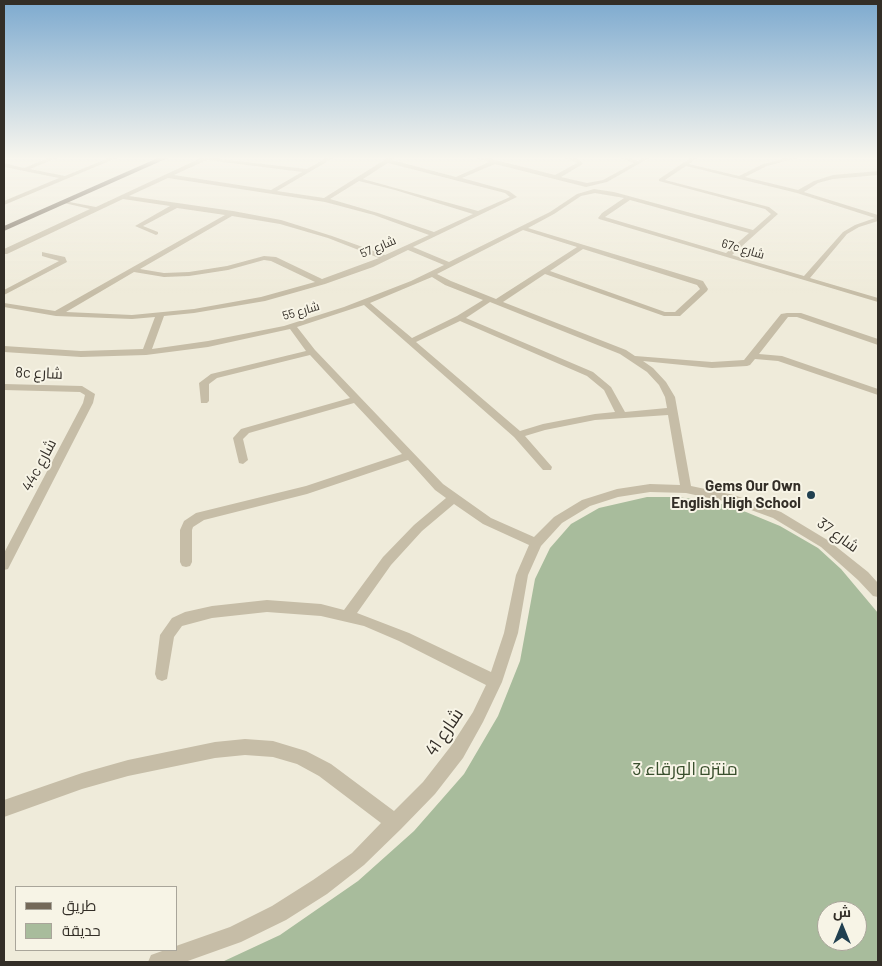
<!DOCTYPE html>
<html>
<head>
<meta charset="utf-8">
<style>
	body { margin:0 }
	#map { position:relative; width:882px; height:966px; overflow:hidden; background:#efebda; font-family:Barlow,Cairo,sans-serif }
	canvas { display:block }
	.frame { position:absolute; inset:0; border:5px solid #332e27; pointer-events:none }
	.legend { position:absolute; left:15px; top:886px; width:162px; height:65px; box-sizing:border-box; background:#f7f4e6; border:1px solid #a9a59a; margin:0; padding:6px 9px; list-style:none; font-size:15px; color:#332e27 }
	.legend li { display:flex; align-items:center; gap:10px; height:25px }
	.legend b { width:25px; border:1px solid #a9a59a }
	.north { position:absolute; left:817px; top:901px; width:50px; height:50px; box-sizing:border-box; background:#f7f4e6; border:1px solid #a9a59a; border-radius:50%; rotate:0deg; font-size:14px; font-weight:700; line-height:20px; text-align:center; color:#332e27 }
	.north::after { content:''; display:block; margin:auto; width:18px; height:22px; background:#214050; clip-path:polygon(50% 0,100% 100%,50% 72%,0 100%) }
</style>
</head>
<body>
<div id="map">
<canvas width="882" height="966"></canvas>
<div class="frame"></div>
<ul class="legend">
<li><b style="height:6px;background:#746959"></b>طريق</li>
<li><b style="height:14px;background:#a8bc9c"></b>حديقة</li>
</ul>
<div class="north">ش</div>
</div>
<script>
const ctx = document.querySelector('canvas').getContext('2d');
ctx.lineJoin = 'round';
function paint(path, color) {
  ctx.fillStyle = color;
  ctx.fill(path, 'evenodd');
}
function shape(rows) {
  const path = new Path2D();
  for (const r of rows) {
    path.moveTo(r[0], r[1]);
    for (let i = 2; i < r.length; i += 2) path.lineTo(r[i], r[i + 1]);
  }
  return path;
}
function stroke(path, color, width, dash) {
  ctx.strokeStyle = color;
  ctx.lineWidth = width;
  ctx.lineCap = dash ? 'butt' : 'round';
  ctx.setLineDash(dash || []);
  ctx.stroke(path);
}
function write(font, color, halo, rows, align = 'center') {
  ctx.font = font + ' Barlow,Cairo,sans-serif';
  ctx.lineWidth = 4;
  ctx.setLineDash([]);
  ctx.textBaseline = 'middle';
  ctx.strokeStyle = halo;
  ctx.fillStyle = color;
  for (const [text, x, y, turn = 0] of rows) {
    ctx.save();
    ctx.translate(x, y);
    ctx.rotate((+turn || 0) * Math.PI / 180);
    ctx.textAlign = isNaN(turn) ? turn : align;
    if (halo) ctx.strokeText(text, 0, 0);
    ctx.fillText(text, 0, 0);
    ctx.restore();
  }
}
paint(shape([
	[647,497,676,497,712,501,746,512,780,526,818,548,841,569,878,613,878,962,222,962,280,935,358,881,414,831,464,774,498,716,520,661,535,579,550,548,571,524,599,508],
	[827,911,857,911,857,941,827,941]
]), '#a8bc9c');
paint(shape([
	[51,157,59,157,30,169,65,176,111,157,119,157,4,205,4,201,59,178,4,167,4,163,24,168,51,157],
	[203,157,307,169,328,157,335,157,277,191,324,198,389,157,394,157,392,160,456,177,489,162,474,157,484,157,555,175,577,163,563,157,572,157,580,160,583,164,561,177,587,183,603,180,634,163,618,157,627,157,638,161,644,157,651,157,607,182,586,187,495,164,462,178,509,191,517,197,413,247,449,262,550,212,577,194,594,189,614,192,753,230,771,214,765,209,659,181,659,179,692,157,698,157,689,164,739,176,763,164,790,157,801,157,767,166,745,177,798,190,814,181,833,175,878,171,878,175,833,179,818,183,804,192,878,215,878,221,859,227,847,234,810,278,878,298,878,302,599,219,598,218,602,213,624,198,595,193,581,196,554,214,528,228,703,281,708,289,707,291,680,316,664,316,545,274,503,302,626,350,635,356,712,362,744,360,781,314,787,313,801,313,878,339,878,345,797,317,788,317,759,354,782,356,878,389,878,395,778,361,755,359,750,365,747,366,712,368,643,361,653,368,666,382,675,397,691,486,734,495,781,512,829,541,868,572,878,583,878,597,873,596,858,580,821,547,773,518,732,503,686,493,650,492,618,497,590,506,562,523,541,546,528,575,518,633,502,682,483,722,463,758,435,794,401,829,364,865,327,894,286,920,241,942,185,962,148,962,151,955,165,950,176,950,176,946,230,927,272,906,313,880,352,853,381,823,319,776,297,764,273,757,245,755,215,758,128,776,82,789,4,817,4,800,82,773,128,760,215,742,245,739,273,741,306,751,331,764,394,811,423,782,451,746,473,712,486,685,399,641,364,626,321,616,267,612,212,618,182,626,174,637,167,679,162,681,157,679,155,674,160,635,172,618,185,612,212,606,267,600,321,604,344,610,383,557,414,525,446,498,435,490,408,460,307,494,204,520,193,527,192,530,192,562,190,566,186,567,182,566,180,562,180,530,184,521,196,513,306,486,402,454,354,403,249,433,243,439,248,460,243,464,239,463,233,438,241,429,350,398,310,355,217,378,209,384,209,401,207,403,201,403,199,383,211,374,306,351,290,329,208,347,146,355,81,357,4,352,4,346,81,351,143,349,155,317,132,319,56,316,4,307,4,303,55,311,225,215,177,208,143,226,158,232,158,234,156,235,135,226,170,206,123,199,7,254,4,254,4,249,90,209,64,203,64,201,96,207,203,157],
	[207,160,302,172,271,190,174,175,207,160],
	[388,163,505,193,510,197,478,211,363,179,388,163],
	[686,166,797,193,875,218,855,225,843,232,804,276,732,255,778,214,769,207,665,180,686,166],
	[168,178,325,202,374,215,429,235,385,255,332,236,281,220,233,211,129,196,168,178],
	[359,181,395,190,473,214,434,232,378,213,330,199,359,181],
	[630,200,749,233,726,253,605,217,630,200],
	[232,216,280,224,328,238,379,258,322,279,276,257,264,256,227,266,189,272,164,273,140,269,232,216],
	[523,230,577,247,496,299,451,281,437,274,523,230],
	[583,249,697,285,700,289,675,312,665,312,550,271,583,249],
	[408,250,444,265,411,281,344,307,284,326,208,341,152,349,164,316,194,313,265,301,325,284,373,267,408,250],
	[264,260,271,261,315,282,261,297,194,309,132,315,66,312,134,272,164,277,189,276,228,270,264,260],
	[432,277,445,285,483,300,457,316,412,338,370,303,432,277],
	[490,302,620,354,647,372,659,385,665,397,667,408,625,412,611,387,593,372,466,318,490,302],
	[364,305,514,437,543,470,551,470,552,467,525,436,545,430,595,420,668,415,680,485,650,484,617,489,582,500,554,517,534,537,491,518,443,484,315,350,297,327,364,305],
	[460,321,587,376,604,390,615,412,595,414,543,424,520,431,416,342,460,321],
	[454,504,483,524,529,545,516,575,504,633,491,672,409,633,357,613,391,565,422,531,454,504],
	[42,252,65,257,67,262,4,295,4,290,59,261,42,256,42,252],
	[4,384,82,386,95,394,93,403,10,565,8,569,4,570,4,553,83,403,85,395,80,392,4,390,4,384]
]), '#c6bda7');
paint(shape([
	[160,157,170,157,4,231,4,226,160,157]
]), '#746959');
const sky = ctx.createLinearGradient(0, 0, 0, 293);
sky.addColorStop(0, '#7daacf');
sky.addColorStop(0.54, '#f8f6ee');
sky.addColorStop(1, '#f8f6ee00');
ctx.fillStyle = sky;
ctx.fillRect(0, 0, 882, 293);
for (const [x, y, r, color] of [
	[811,495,5,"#214050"]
]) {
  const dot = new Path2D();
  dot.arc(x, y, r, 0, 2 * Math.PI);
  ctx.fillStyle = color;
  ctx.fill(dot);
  stroke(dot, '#f7f4e6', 2);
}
write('12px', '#332e27', '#f7f4e6', [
	["شارع 57",378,247,-23],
	["67c شارع",743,249,16],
	["شارع 55",301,311,-16]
]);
write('15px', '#332e27', '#f7f4e6', [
	["8c شارع",39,373,2],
	["44c شارع",39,465,-62],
	["شارع 37",838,535,36]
]);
write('bold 15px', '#332e27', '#f7f4e6', [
	["Gems Our Own",801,486],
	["English High School",801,503]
], 'right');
write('18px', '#332e27', '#f7f4e6', [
	["شارع 41",444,732,-56]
]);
write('18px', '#394f2d', '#f7f4e6', [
	["منتزه الورقاء 3",685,769]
]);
</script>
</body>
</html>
